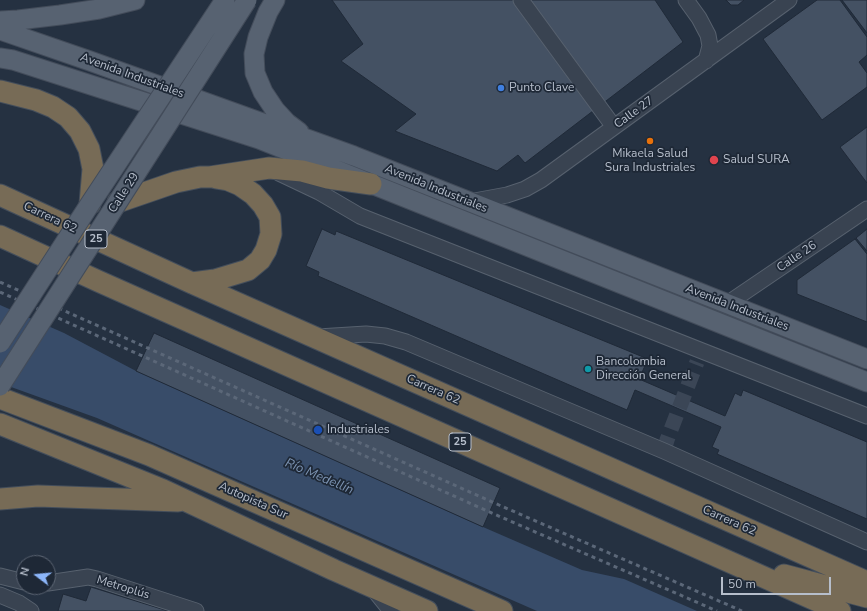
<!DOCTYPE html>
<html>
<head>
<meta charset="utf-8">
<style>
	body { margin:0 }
	#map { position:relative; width:867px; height:611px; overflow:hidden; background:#253141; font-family:"Nunito Sans",sans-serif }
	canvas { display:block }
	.north { position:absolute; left:16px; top:555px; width:40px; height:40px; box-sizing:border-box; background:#1e2836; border:1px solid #5b6472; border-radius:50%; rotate:286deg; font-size:11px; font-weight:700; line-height:16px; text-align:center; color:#b6becb }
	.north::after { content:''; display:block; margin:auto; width:14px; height:18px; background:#8cb6fa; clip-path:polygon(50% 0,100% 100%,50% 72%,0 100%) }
	.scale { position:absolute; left:721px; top:577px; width:110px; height:18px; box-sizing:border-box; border:2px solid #b6becb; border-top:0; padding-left:5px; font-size:12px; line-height:14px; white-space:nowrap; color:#b6becb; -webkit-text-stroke:3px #1e2836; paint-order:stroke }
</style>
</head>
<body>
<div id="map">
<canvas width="867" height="611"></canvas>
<div class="north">N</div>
<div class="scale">50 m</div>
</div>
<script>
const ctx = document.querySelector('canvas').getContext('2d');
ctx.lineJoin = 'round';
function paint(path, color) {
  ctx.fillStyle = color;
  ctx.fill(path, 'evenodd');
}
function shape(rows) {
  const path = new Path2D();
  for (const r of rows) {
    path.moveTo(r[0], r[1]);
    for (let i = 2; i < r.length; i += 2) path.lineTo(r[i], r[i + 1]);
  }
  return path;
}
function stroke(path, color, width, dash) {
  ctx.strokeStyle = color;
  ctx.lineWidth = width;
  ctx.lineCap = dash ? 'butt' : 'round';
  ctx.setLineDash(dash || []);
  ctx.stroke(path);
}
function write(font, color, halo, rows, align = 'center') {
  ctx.font = font + ' "Nunito Sans",sans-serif';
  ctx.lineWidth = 3.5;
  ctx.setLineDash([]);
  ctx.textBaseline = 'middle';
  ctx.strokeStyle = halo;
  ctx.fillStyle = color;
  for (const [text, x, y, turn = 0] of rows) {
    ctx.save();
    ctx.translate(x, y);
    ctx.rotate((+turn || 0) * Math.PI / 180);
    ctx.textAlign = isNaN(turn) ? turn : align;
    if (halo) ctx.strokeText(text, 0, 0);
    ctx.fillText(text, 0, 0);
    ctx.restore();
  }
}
paint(shape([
	[0,305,64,333,136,371,483,527,582,570,624,579,697,611,537,611,97,418,0,383]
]), '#384c69');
const building = shape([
	[332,0,655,0,683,42,525,163,518,155,497,171,395,131,416,114,341,61,363,44,332,0],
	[726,0,744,0,738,5,731,5,726,0],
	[817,0,840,0,867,37,867,55,859,62,867,73,867,87,822,120,763,39,817,0],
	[842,0,867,0,867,33,842,0],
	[867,127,867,183,840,147,867,127],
	[322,229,335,235,336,231,648,359,639,379,725,416,735,393,741,396,743,390,867,442,867,519,717,454,719,450,712,447,721,427,635,390,627,410,318,276,319,272,306,266,322,229],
	[867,229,867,251,856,238,867,229],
	[855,239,867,254,867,322,797,294,797,280,855,239],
	[154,333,500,488,483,527,136,371,154,333],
	[91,587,168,611,58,611,63,594,86,601,91,587]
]);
paint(building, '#445163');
stroke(building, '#202a38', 1);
stroke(shape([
	[664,451,667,440,697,362]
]), '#3b4656', 15, [15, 8]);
const minor = shape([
	[521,0,614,127],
	[686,0,699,18,708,35,710,46,706,61],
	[279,173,319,192,360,216,867,416],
	[469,202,507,195,525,189,541,180,789,0],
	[727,304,867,209],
	[318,337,366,334,385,336,406,342,664,451,867,542],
	[0,576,24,582],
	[48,583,88,577,97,579,196,611],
	[374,590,391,611],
	[0,595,19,603,31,611]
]);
const major = shape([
	[275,0,268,12,258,37,254,54,255,73,263,92,275,110,287,123,299,132],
	[0,21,18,20,60,15,99,9,135,0],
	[0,30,90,61,354,156,867,359],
	[0,58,13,60,259,139,867,382]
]);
const highway = shape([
	[0,91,36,100,53,107,68,117,80,131,89,149,93,169,90,204],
	[0,195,192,283,867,582],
	[118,202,176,182,200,177,210,177,269,168,302,171,328,178,371,184],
	[0,236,98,281,840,611],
	[192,283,215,280,248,270,260,260,266,250,271,234,270,217,263,205,253,194,240,185,228,180,216,178],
	[0,398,149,455,502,611],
	[0,424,163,490,334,570,427,611],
	[0,499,38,496,178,501],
	[784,575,867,597]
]);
stroke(minor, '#57616e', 17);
stroke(major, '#434c5a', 21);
stroke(highway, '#444e5b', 23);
stroke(minor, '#394351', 15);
stroke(major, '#576271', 19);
stroke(highway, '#776b56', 21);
stroke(shape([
	[0,282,499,505,742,611],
	[0,292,494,514,717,611]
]), '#5b6778', 3, [4, 4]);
const majorBridge = shape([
	[0,343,90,204,225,0],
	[0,386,247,0]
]);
stroke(majorBridge, '#434c5a', 21, []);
stroke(majorBridge, '#576271', 19);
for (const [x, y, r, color] of [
	[501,88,4,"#3f7fe0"],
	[650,141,4,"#e8710a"],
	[714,160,5,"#e0444e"],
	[588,369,4,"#0f9aa8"],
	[318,430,5,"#1a4fb4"]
]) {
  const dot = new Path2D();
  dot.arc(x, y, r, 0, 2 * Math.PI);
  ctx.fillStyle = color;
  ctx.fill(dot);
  stroke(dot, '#1e2836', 1.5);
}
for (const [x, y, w] of [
	[96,239,22],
	[460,442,22]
]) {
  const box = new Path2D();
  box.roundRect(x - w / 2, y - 9, w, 18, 3);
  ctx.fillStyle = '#1e2836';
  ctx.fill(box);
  stroke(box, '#b6becb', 1);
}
write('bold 11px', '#b6becb', null, [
	["25",96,239],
	["25",460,442]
]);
write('12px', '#b6becb', '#1e2836', [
	["Avenida Industriales",132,76,20],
	["Calle 27",634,113,-36],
	["Avenida Industriales",436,189,22],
	["Calle 29",124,193,-57],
	["Carrera 62",50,218,25],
	["Calle 26",797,257,-34],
	["Avenida Industriales",737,308,21],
	["Carrera 62",433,390,24],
	["Autopista Sur",253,501,24],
	["Carrera 62",729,521,24],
	["Metroplús",123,588,17]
]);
write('12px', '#b6becb', '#1e2836', [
	["Punto Clave",509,88],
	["Mikaela Salud",650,154,"center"],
	["Sura Industriales",650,168,"center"],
	["Salud SURA",723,160],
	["Bancolombia",596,362],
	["Dirección General",596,376],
	["Industriales",327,430]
], 'left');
write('italic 13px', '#7d94b3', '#1e2836', [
	["Río Medellín",319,477,23]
]);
</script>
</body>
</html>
